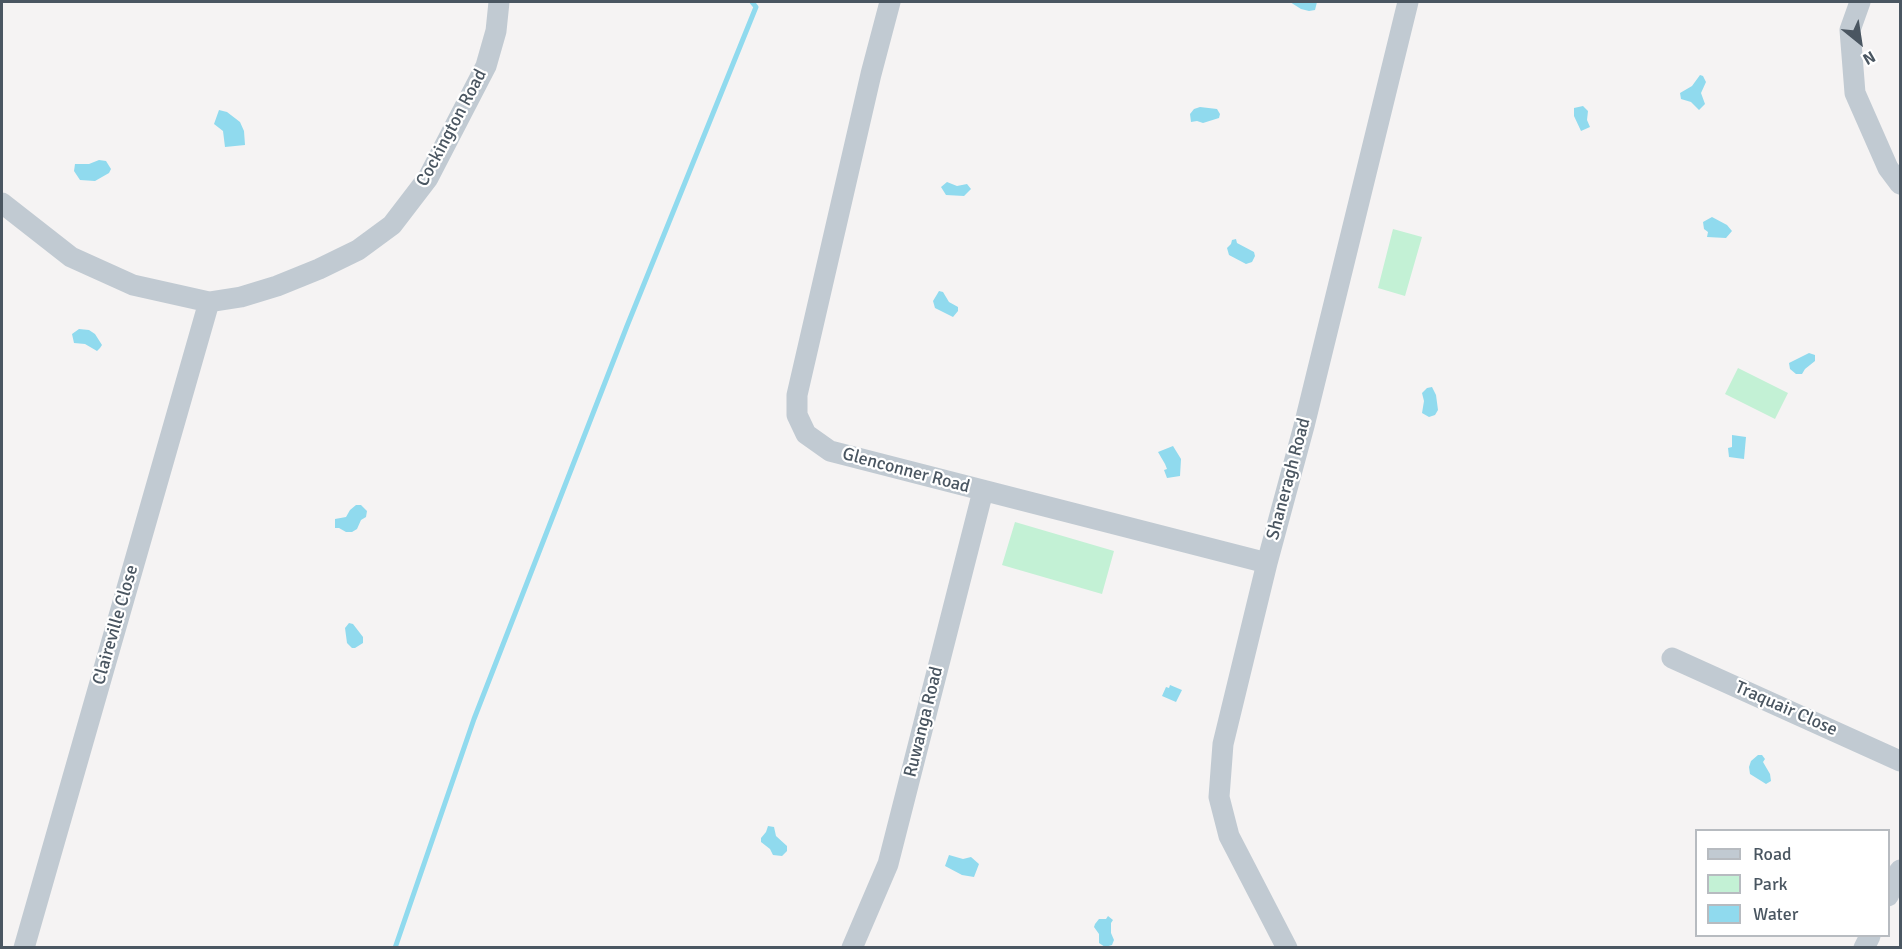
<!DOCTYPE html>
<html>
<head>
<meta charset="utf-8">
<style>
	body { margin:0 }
	#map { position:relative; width:1902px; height:949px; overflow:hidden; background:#f5f3f3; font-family:Signika,sans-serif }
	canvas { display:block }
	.frame { position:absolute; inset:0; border:3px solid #4a5661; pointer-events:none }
	.legend { position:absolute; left:1695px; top:829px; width:195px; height:108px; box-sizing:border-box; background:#fff; border:2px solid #b7bbc0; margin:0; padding:8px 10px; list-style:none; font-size:18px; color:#4a5661 }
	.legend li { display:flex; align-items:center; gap:12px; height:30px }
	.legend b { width:30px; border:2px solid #b7bbc0 }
	.north { position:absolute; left:1830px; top:12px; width:60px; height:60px; -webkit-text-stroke:4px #fff; paint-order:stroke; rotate:150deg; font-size:16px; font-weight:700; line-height:24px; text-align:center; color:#4a5661 }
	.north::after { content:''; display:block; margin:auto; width:21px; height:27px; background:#4a5661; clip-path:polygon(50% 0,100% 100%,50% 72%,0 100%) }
</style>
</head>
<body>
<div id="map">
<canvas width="1902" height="949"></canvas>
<div class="frame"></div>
<ul class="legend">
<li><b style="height:8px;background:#c1cad2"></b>Road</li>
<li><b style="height:16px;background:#c3f1d5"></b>Park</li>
<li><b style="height:16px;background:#90daee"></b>Water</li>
</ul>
<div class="north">N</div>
</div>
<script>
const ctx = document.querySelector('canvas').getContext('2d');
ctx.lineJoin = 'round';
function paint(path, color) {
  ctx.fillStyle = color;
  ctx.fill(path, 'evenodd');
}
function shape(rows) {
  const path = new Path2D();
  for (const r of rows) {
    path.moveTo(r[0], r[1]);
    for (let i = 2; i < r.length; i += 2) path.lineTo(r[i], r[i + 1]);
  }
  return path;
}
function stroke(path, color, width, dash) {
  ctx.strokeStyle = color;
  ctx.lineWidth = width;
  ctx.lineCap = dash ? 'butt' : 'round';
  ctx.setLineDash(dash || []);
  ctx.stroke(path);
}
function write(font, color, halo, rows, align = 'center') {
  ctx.font = font + ' Signika,sans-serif';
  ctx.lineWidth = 4.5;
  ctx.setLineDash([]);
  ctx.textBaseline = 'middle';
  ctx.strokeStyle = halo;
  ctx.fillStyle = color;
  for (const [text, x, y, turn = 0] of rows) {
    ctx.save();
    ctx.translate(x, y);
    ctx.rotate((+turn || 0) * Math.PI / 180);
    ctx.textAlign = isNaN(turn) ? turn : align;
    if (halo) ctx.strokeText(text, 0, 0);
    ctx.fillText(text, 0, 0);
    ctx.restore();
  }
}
paint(shape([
	[1393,229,1422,237,1405,296,1378,288],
	[1738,368,1788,393,1775,419,1725,394],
	[1015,522,1114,551,1102,594,1002,565]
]), '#c3f1d5');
paint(shape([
	[1290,2,1317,2,1315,10,1309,11,1301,9],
	[1700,75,1703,76,1706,82,1701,93,1705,104,1699,110,1691,102,1681,99,1680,93,1692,86],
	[1583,106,1588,111,1587,120,1590,127,1581,131,1574,116,1574,108],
	[1200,107,1217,109,1220,114,1219,118,1203,123,1197,121,1191,122,1190,114,1194,109],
	[219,110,227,112,240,122,244,131,245,145,225,147,223,131,214,124],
	[99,160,106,161,111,169,109,173,95,181,80,180,74,171,75,164,89,164],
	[947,182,957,186,967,184,971,189,964,196,946,195,941,187],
	[1712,217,1727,225,1732,231,1726,238,1707,237,1708,232,1704,229,1703,222],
	[1236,239,1237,243,1254,252,1255,256,1252,262,1246,264,1229,255,1227,248,1231,244,1232,240],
	[939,291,943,292,949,302,958,307,958,311,953,317,935,308,933,301],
	[79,329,89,330,95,334,102,345,100,348,97,351,85,344,74,343,72,334],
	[1809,353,1815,355,1815,361,1805,369,1802,374,1796,374,1790,369,1789,363],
	[1432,387,1436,395,1438,410,1435,415,1429,417,1422,413,1424,401,1422,393,1427,388],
	[1732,435,1746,437,1744,459,1729,457,1728,448,1732,447],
	[1173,446,1181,459,1180,476,1167,478,1164,470,1167,469,1165,464,1158,452],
	[356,505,361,505,367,511,366,517,361,520,357,529,352,532,346,532,339,528,335,528,335,519,346,517,350,510],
	[349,623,353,624,363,637,363,643,355,648,352,648,347,643,345,628],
	[1170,685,1182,690,1176,702,1162,696,1166,687,1169,688],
	[1758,755,1762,755,1765,759,1763,762,1770,774,1771,781,1766,784,1750,774,1749,767,1751,761],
	[768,826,774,827,776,836,787,846,787,851,782,856,773,855,770,849,761,842,761,838,766,832],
	[949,855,963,859,971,857,979,864,974,877,962,875,945,866],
	[1108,916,1113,920,1111,923,1111,933,1114,940,1112,945,1105,947,1099,943,1099,934,1094,927,1095,924,1099,919,1106,919]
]), '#90daee');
stroke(shape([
	[395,948,474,719,627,326,756,7,752,2]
]), '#90daee', 5);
stroke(shape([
	[890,2,871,74,797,395,797,415,806,434,830,451,1267,563],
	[1860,2,1850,30,1855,93,1888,168,1900,184],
	[2,203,71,257,133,285,209,302,241,297,277,286,319,269,358,250,392,225,428,178,486,66,496,31,499,2],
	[1672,658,1900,761],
	[1888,896,1900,870],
	[24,948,209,302],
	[852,948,888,864,983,491],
	[1287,948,1229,836,1219,797,1223,744,1267,563,1304,426,1408,2],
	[1864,948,1870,936]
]), '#c1cad2', 21);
write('18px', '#4a5661', '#fff', [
	["Cockington Road",452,128,-62],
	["Glenconner Road",906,471,15],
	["Shaneragh Road",1289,479,-75],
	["Claireville Close",116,625,-74],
	["Traquair Close",1786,709,24],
	["Ruwanga Road",924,722,-76]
]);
</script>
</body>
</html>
